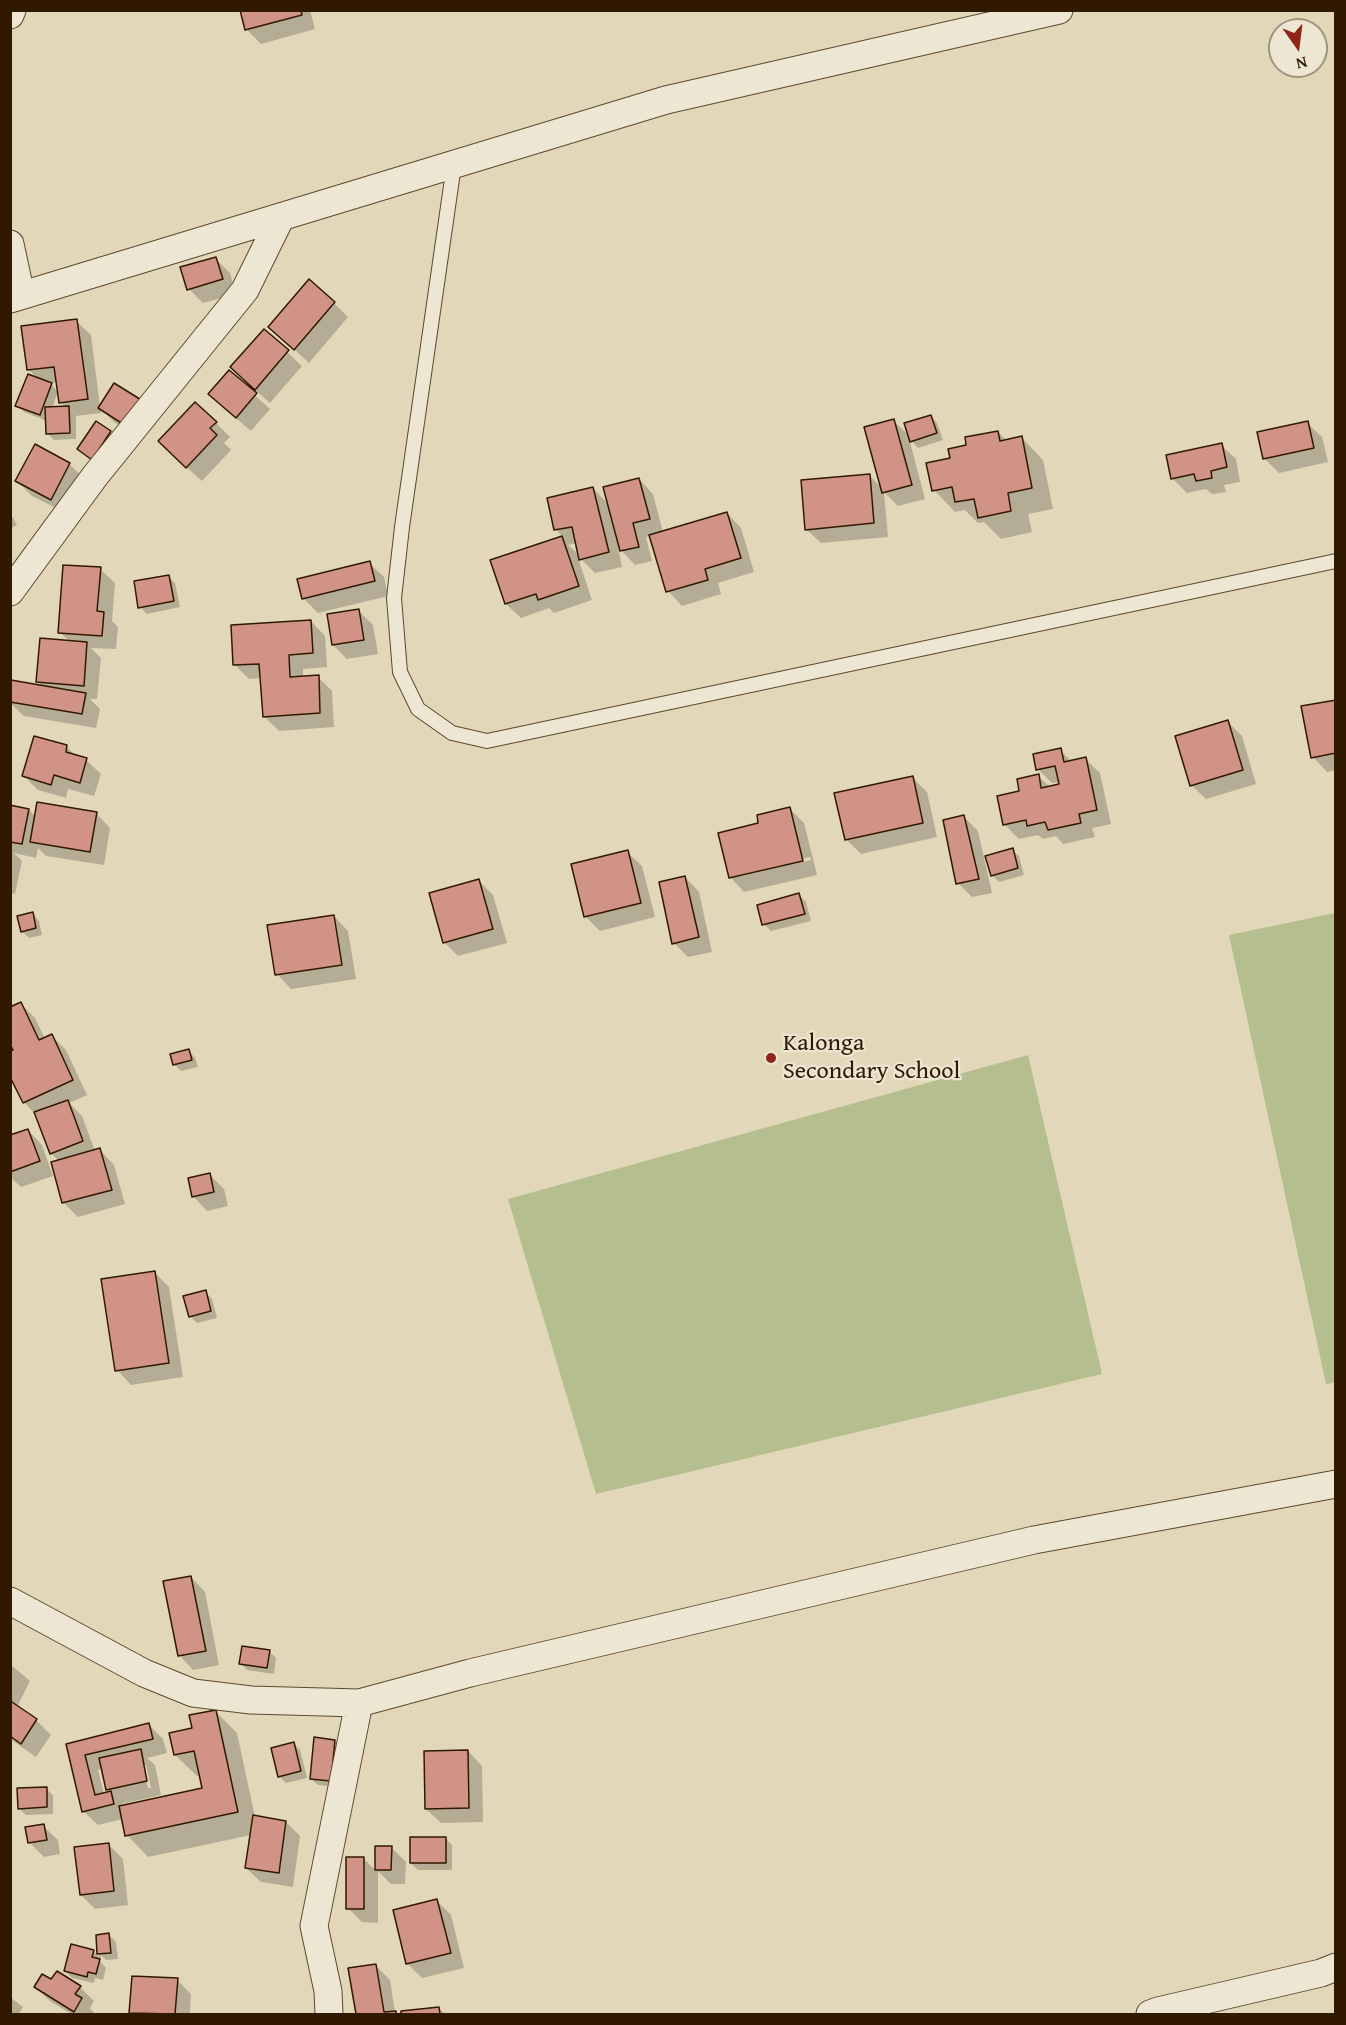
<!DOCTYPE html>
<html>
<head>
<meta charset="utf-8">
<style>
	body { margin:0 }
	#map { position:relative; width:1346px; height:2025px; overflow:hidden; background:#e2d8b9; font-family:"Gentium Book Plus",serif }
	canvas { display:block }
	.frame { position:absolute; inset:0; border:12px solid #311900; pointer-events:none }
	.north { position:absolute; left:1268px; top:18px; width:60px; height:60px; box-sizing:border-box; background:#ece6d2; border:2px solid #a1947e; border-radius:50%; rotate:166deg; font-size:16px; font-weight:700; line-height:24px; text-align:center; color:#311900 }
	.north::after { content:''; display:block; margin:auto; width:21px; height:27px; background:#8f2418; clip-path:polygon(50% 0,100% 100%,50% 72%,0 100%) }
</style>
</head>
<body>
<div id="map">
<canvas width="1346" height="2025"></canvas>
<div class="frame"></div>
<div class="north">N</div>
</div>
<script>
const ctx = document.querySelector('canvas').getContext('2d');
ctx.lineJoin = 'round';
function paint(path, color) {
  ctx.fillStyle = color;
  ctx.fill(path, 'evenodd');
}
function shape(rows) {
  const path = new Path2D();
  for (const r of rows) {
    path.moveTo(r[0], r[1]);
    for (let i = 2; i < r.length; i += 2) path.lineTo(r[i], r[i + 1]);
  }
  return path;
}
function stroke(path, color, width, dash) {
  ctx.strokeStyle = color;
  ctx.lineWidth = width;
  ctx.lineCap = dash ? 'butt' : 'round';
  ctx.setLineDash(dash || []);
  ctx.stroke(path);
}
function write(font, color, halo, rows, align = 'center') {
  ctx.font = font + ' "Gentium Book Plus",serif';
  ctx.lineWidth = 4.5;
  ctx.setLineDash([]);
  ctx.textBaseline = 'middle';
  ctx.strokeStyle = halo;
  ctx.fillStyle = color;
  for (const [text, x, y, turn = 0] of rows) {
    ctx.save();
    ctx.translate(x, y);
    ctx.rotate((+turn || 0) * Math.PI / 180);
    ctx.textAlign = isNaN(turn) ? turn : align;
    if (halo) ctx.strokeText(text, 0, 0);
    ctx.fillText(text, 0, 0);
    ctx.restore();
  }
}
paint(shape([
	[1335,913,1336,1382,1326,1384,1229,935],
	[1028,1055,1102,1374,596,1494,508,1199]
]), '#b4be8f');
paint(shape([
	[241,10,310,10,315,29,261,44,246,29],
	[215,258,230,273,236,294,203,303,189,289],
	[334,303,348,317,309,363,270,327],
	[76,321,91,335,100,407,115,385,141,439,114,422,101,409,101,413,76,416,76,439,54,440,47,433,47,421,24,412,17,405,38,379,28,369],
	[57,382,60,402,66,407,52,408,58,392,50,383],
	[264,331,302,366,270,403,246,382],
	[229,372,270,409,251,431,224,408],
	[930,416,937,423,943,440,918,448,909,438,925,499,898,506,884,492,888,537,821,543,806,529,869,475,883,489,893,420,910,437],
	[216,423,230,437,224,443,231,450,202,481,174,456],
	[1307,423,1322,437,1328,462,1279,473,1264,458],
	[110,432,117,439,99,465,79,449],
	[998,432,1007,441,1022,438,1043,460,1053,509,1028,514,1032,532,1001,539,984,522,978,523,965,510,955,512,934,490,952,459,968,447],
	[1221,445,1236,459,1240,482,1224,485,1226,492,1212,494,1206,489,1187,493,1172,478],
	[69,464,84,478,66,513,32,496,17,481],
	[639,479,653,494,663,532,727,513,741,528,754,572,718,583,721,594,682,606,668,591,651,536,646,537,652,561,635,565,618,547,622,567,595,573,581,559,577,543,568,545,576,552,592,600,554,613,549,608,521,618,506,604,492,561,563,537,556,530,593,488,610,506],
	[10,513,17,525,10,529],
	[369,563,384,577,388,596,318,613,304,599,299,580],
	[100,569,115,583,112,621,118,627,116,649,91,648,101,658,97,699,90,699,100,709,96,728,24,716,10,703,10,693,43,687,38,682,70,642,60,632],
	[168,576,175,583,180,607,147,614,140,607],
	[359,611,373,625,378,654,347,659,333,645],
	[311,621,325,636,327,667,303,669,303,678,318,677,332,691,334,727,279,731,264,716,262,678,249,679,235,665],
	[1336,701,1336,770,1327,772,1313,757],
	[1228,722,1242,736,1256,784,1206,799,1191,785],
	[67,747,77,757,86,760,101,774,94,796,68,789,66,798,38,790,23,775],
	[1060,750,1072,762,1085,759,1100,773,1111,824,1092,828,1095,837,1063,844,1056,836,1043,839,1038,835,1019,839,1005,825,1021,792,1038,776,1050,787,1060,785,1060,782,1052,783,1038,769],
	[912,777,927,792,937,837,861,854,846,839],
	[10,807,29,810,36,817,96,813,110,828,104,865,46,856,38,848,36,858,14,853,22,861,15,894,10,893],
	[790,809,804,823,817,875,744,892,730,877,760,824],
	[810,857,811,860,738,877,738,874],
	[964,817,978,831,992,893,972,897,958,883],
	[1012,850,1019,856,1024,875,999,882,992,875],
	[627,852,642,866,655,917,600,931,585,916],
	[685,877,699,892,712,952,688,957,674,943],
	[479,881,493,895,507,943,458,956,444,942],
	[799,895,806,902,811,921,771,931,764,924],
	[33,914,39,921,42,935,29,938,22,931],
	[334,916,348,931,356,979,291,989,277,974],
	[21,1004,35,1018,45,1039,52,1036,66,1050,87,1095,69,1103,82,1116,95,1151,100,1150,114,1165,125,1204,78,1217,63,1202,59,1161,51,1153,37,1116,24,1102,15,1050],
	[189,1051,195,1058,198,1067,181,1071,174,1064],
	[28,1130,42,1145,53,1176,21,1187,10,1177,10,1136],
	[210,1175,224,1189,228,1206,207,1211,193,1196],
	[154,1272,169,1287,183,1377,131,1385,117,1370],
	[205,1292,212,1299,217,1318,197,1323,190,1316],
	[191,1577,205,1592,219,1665,193,1670,179,1655],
	[269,1651,276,1658,274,1674,247,1670,240,1663],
	[10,1664,30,1681,17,1707,36,1720,51,1735,36,1757,10,1739],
	[215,1711,237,1733,255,1817,286,1822,300,1836,293,1887,261,1882,246,1868,251,1835,148,1857,127,1835,123,1819,98,1825,83,1811,67,1745,149,1725,163,1739,167,1753,147,1758,155,1765,161,1795,121,1804,124,1806,203,1789,201,1775,197,1776,175,1755,194,1729],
	[143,1765,146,1765,151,1788,148,1788],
	[103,1768,108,1789,111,1792,104,1794,98,1770],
	[334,1741,341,1748,337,1787,318,1785,311,1779],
	[293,1743,300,1750,307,1778,286,1783,279,1776],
	[468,1751,482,1766,483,1822,441,1823,426,1809],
	[46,1789,53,1795,53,1814,26,1815,19,1808],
	[43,1826,58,1840,60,1854,44,1857,29,1842],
	[445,1838,452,1845,452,1870,418,1870,411,1863],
	[108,1844,123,1859,128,1905,95,1909,81,1895],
	[376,1847,391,1847,406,1862,405,1884,391,1884,378,1871,378,1923,362,1922,348,1908,363,1858,376,1871],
	[437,1901,451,1915,464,1968,422,1978,408,1964,394,1911],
	[109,1935,116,1942,118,1959,106,1960,101,1955,100,1961,106,1968,103,1980,95,1978,94,1983,72,1978,65,1971,94,1951,99,1957,97,1936],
	[375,1965,390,1980,395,2012,397,2014,357,2014,350,1969],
	[177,1980,191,1994,190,2014,132,2014,130,2013],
	[52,1981,80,1987,94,2001,90,2008,95,2014,71,2014,50,2001,35,1987],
	[10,1997,23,2007,19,2014,10,2014],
	[439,2008,445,2014,403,2014,402,2012]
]), '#0003');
const building = shape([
	[240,10,301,10,302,15,245,30,240,10],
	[216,257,223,279,187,290,180,267,216,257],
	[309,279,335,302,294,350,268,327,309,279],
	[77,319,88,399,59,403,54,367,27,370,21,326,77,319],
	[264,329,289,350,255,390,230,367,264,329],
	[229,370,257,393,236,418,208,394,229,370],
	[28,374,52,383,40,415,15,406,28,374],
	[114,383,143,401,126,426,98,408,114,383],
	[195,402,217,422,210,428,217,435,186,468,158,441,195,402],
	[69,406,70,433,46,434,45,407,69,406],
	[931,415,937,433,910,442,904,423,931,415],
	[894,419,912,485,882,493,864,427,894,419],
	[96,421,111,431,92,460,77,449,96,421],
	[1308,421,1314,448,1263,459,1257,432,1308,421],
	[998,431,1000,441,1022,436,1032,488,1008,493,1011,511,978,518,974,499,955,502,952,487,932,491,926,463,950,458,948,449,966,445,965,437,998,431],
	[1222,443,1227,467,1211,471,1212,478,1196,481,1194,474,1171,479,1166,455,1222,443],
	[35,444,70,463,51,500,15,481,35,444],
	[870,474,874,523,805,530,801,480,870,474],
	[639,478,650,519,633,523,639,547,620,551,603,487,639,478],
	[593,487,609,552,579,560,572,527,554,530,547,498,593,487],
	[727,512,741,558,705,569,708,580,666,592,649,535,727,512],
	[562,536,579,586,538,600,536,594,505,604,490,560,562,536],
	[370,561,375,581,302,599,297,579,370,561],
	[63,565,101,567,97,611,104,612,102,636,58,633,63,565],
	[169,575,174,601,138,608,134,581,169,575],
	[359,609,364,640,332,645,327,614,359,609],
	[311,620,313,653,289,655,290,677,319,675,320,713,263,717,259,664,233,665,231,625,311,620],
	[40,638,87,642,84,686,36,682,40,638],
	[11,680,86,693,82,714,10,702,11,680],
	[1336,700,1336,753,1311,758,1301,706,1336,700],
	[1228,720,1243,770,1190,786,1175,736,1228,720],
	[34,736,67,745,66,752,87,758,80,783,54,775,51,785,22,776,34,736],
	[1061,748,1064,762,1086,757,1097,810,1079,814,1081,823,1048,830,1045,822,1027,826,1026,820,1003,825,997,796,1019,791,1017,779,1039,774,1041,788,1059,784,1055,766,1036,770,1033,754,1061,748],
	[913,776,923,823,845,840,834,793,913,776],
	[37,802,97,812,90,852,30,842,37,802],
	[10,805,29,809,22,844,10,842,10,805],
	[790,807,803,861,729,878,718,833,758,823,757,815,790,807],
	[964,815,979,879,956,884,943,820,964,815],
	[1013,848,1018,868,991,876,985,856,1013,848],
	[628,850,641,903,584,917,571,864,628,850],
	[685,876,699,937,672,944,659,882,685,876],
	[479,879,493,929,443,943,429,893,479,879],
	[799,893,805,914,762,925,757,905,799,893],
	[33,912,36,928,21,932,17,916,33,912],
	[334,915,342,965,275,975,267,925,334,915],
	[21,1002,39,1040,52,1034,73,1080,23,1103,10,1077,10,1051,13,1050,10,1044,10,1007,21,1002],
	[189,1049,192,1060,173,1065,170,1054,189,1049],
	[68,1100,83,1141,50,1154,34,1112,68,1100],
	[28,1129,40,1161,10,1172,10,1135,28,1129],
	[100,1148,112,1190,62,1203,51,1162,100,1148],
	[210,1173,214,1192,192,1197,188,1178,210,1173],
	[155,1271,169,1363,115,1371,101,1279,155,1271],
	[206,1290,211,1311,189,1317,183,1296,206,1290],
	[191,1576,206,1651,178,1656,163,1581,191,1576],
	[242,1646,270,1650,267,1668,239,1664,242,1646],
	[12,1702,37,1719,21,1744,10,1736,10,1705,12,1702],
	[216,1710,238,1812,125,1836,119,1806,202,1788,194,1751,174,1755,169,1733,192,1728,189,1715,216,1710],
	[149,1723,153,1739,85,1755,95,1795,111,1791,114,1804,82,1812,66,1744,149,1723],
	[314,1737,335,1740,331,1781,310,1779,314,1737],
	[294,1742,301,1771,278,1777,271,1748,294,1742],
	[141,1749,147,1781,106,1790,99,1758,141,1749],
	[468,1750,469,1808,425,1809,424,1751,468,1750],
	[47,1787,47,1807,18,1809,17,1788,47,1787],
	[253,1815,286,1821,279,1873,245,1868,253,1815],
	[44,1824,47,1840,28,1843,25,1827,44,1824],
	[410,1837,446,1837,446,1863,410,1863,410,1837],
	[109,1843,114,1891,80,1895,74,1847,109,1843],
	[375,1846,392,1846,391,1870,375,1870,375,1846],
	[346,1857,364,1857,364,1909,346,1909,346,1857],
	[437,1899,451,1953,406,1964,393,1910,437,1899],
	[109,1933,111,1953,97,1954,96,1935,109,1933],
	[71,1944,94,1950,92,1957,100,1959,96,1974,88,1972,87,1977,64,1971,71,1944],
	[376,1964,384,2012,396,2011,396,2014,356,2014,348,1968,376,1964],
	[57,1971,81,1986,75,1994,82,1998,74,2012,34,1987,42,1974,51,1979,57,1971],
	[132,1976,178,1978,175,2014,129,2013,132,1976],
	[439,2007,440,2014,401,2014,401,2011,439,2007]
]);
paint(building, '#d19386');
stroke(building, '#311900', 1.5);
const service = shape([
	[454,165,402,527,394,598,400,672,418,709,452,733,487,741,1336,561]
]);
const minor = shape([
	[10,15,12,10],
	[10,244,21,295],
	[10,299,666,100,1059,10],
	[10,592,95,476,245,290,281,217],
	[10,1601,144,1673,193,1693,251,1700,359,1703],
	[329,2014,328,1991,314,1926,359,1703,470,1673,1034,1540,1336,1484],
	[1150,2014,1158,2011,1321,1973,1336,1967]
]);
stroke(service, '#5d492e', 16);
stroke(minor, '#5d492e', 29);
stroke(service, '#ece6d2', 14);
stroke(minor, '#ece6d2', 27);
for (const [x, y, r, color] of [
	[771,1058,6,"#8f2418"]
]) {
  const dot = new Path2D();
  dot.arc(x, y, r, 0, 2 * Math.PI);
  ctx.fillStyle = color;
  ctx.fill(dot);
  stroke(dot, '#ece6d2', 2);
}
write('24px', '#311900', '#ece6d2', [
	["Kalonga",783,1044],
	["Secondary School",783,1072]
], 'left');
</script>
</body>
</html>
